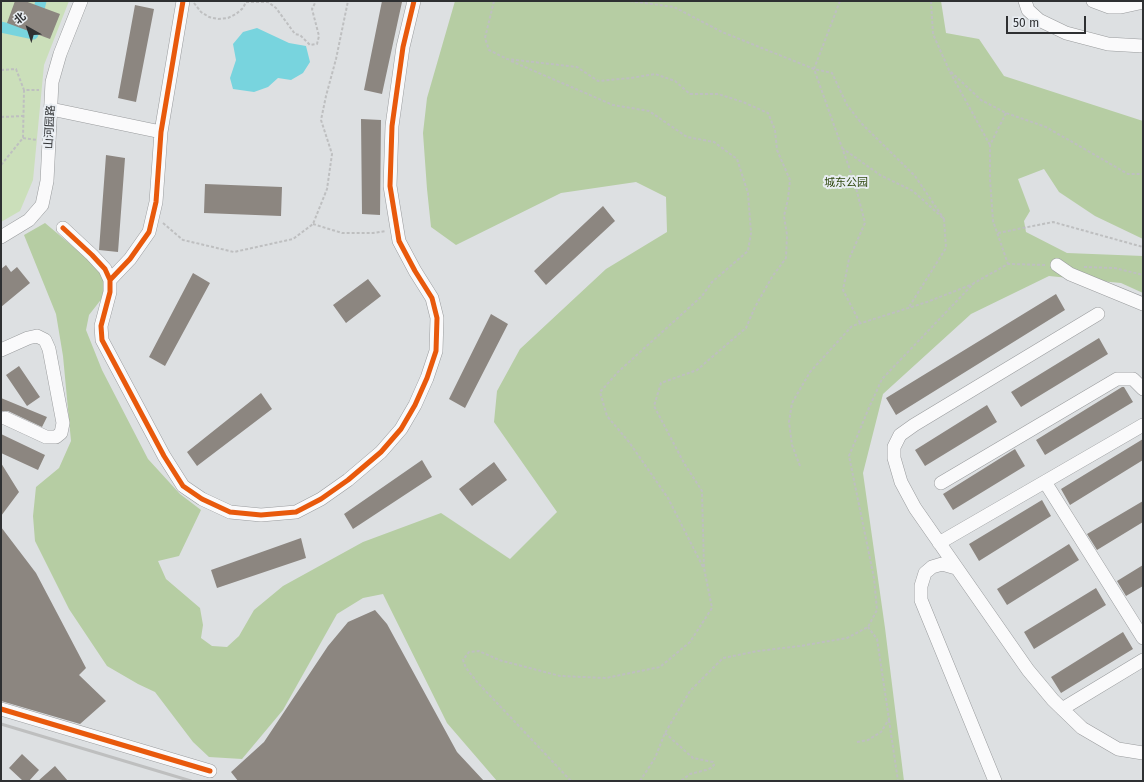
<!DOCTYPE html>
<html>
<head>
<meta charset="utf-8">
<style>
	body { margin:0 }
	#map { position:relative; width:1144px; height:782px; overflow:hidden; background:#dde0e2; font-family:"Fira Sans","Noto Sans SC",sans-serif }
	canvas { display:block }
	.frame { position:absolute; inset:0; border:2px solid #2e3032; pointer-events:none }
	.north { position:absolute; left:8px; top:8px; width:40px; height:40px; -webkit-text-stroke:3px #e8edf2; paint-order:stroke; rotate:321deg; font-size:11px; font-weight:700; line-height:16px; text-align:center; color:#2e3032 }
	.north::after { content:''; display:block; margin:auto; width:14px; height:18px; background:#2e3032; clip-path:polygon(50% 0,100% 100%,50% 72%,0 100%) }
	.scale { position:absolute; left:1006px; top:16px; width:80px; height:18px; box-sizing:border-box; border:2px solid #2e3032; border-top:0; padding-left:5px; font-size:12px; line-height:14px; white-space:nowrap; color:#2e3032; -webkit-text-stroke:3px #e8edf2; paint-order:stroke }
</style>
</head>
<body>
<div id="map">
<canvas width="1144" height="782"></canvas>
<div class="frame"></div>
<div class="north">北</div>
<div class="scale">50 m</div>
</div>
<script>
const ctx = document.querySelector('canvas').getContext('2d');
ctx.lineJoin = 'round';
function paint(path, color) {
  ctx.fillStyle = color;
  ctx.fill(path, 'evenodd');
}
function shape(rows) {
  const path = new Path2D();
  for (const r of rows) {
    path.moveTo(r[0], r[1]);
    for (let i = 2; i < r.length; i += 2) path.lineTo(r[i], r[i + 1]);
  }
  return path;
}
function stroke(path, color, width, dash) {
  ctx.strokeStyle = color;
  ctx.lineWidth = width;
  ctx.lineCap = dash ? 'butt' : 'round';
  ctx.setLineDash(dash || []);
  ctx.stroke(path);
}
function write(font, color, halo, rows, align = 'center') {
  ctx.font = font + ' "Fira Sans","Noto Sans SC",sans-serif';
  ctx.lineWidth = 4;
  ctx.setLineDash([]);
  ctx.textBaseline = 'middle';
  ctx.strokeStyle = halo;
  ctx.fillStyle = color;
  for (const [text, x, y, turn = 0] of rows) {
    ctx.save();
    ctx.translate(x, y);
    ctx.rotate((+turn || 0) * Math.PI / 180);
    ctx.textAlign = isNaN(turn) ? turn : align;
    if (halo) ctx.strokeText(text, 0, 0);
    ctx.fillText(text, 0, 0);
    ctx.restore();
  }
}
paint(shape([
	[1,1,69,1,44,65,33,180,20,211,1,222]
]), '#cbdfba');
paint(shape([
	[455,1,941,1,946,33,979,39,1004,76,1143,121,1143,239,1095,216,1059,192,1044,169,1018,179,1030,211,1024,221,1026,232,1067,253,1143,256,1143,293,1121,283,1049,276,971,314,883,394,863,473,885,628,904,781,497,781,447,723,383,594,363,598,337,614,283,710,242,759,209,757,193,742,155,692,138,684,107,666,69,609,35,541,33,516,36,487,59,468,71,441,63,356,56,314,24,235,45,223,89,260,103,277,103,297,89,315,86,330,102,370,148,459,180,494,201,510,179,556,158,561,166,579,200,608,203,625,201,638,212,646,227,647,239,636,254,610,283,586,363,542,441,513,510,559,557,512,494,422,497,391,520,349,606,269,667,232,666,197,636,182,561,193,456,245,431,227,427,189,423,133,427,98]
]), '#b6cda3');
paint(shape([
	[257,28,289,43,306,46,310,62,303,73,291,80,278,78,268,87,254,92,233,89,230,78,236,60,233,44,243,32]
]), '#78d4de');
stroke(shape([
	[1,27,33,34,41,1]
]), '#78d4de', 11);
paint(shape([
	[15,1,25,1,60,14,50,39,7,23],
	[382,1,402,2,382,94,364,90],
	[135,5,154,9,136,102,118,98],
	[361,119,381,120,380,215,362,214],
	[106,155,125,158,118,252,99,250],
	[205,184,282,187,281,216,204,213],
	[603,206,615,221,546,285,534,271],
	[6,265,11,272,17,267,30,283,1,307,1,269],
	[193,273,210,283,165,366,149,357],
	[368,279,381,296,346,323,333,305],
	[1056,294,1065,310,896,415,886,398],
	[491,314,508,324,465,408,449,399],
	[1099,338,1108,354,1021,407,1011,392],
	[19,366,40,397,27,406,6,375],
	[1122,387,1124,387,1133,402,1045,455,1036,440],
	[261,393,272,409,197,466,187,452],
	[1,398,47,417,42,427,8,411,1,411],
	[987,405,997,422,925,466,915,450],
	[1,434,45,455,38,470,1,453],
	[1143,439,1143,460,1070,505,1061,489],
	[1015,449,1025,466,953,510,943,494],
	[422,460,432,477,353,529,344,514],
	[494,462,507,480,472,506,459,489],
	[1,463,19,492,1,516],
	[1042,500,1051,516,979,561,969,544],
	[1143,501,1143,522,1097,550,1087,534],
	[1,527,36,573,86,668,79,675,106,701,80,724,1,701],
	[301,538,306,558,217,588,211,570],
	[1069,544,1079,560,1007,605,997,589],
	[1143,565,1143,586,1126,596,1117,581],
	[1096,588,1106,605,1034,649,1024,632],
	[375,610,387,624,457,752,484,781,238,781,231,772,264,742,328,646,348,622],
	[1123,632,1133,649,1061,693,1051,677],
	[22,754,39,770,29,781,23,781,9,768],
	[55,766,68,781,38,781]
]), '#8c8680');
const minor = shape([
	[1025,1,1028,10,1039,20,1066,33,1108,44,1143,46],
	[1093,1,1109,7,1121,7,1143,2],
	[51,109,161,132],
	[63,228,92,255,105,269,110,280,110,292,101,326,102,340,164,456,183,486,202,499,230,512,261,515,296,512,321,499,348,480,381,452,401,429,415,405,427,378,436,351,437,318,432,298,415,271,399,241,390,186,392,126,403,47,414,1],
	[1,237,29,220,42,205,47,181,52,82,60,54,81,1],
	[1057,265,1070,274,1143,304],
	[110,280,130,259,149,232,156,202,161,132,183,1],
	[1098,314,914,425,900,435,894,447,894,458,901,482,915,508,1028,670,1053,700,1082,728,1118,749,1143,753],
	[1,350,28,338,37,336,45,340,49,349,63,423,61,433,56,437,46,437,5,418],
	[1045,482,1143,638],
	[941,483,1117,379,1133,379,1143,389],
	[939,543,1143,425],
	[956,568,942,564,932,567,925,573,921,586,921,600,995,781],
	[1,709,210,771],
	[1062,709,1143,660]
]);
stroke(minor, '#999b9d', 14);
stroke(shape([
	[494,1,485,38,489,50,507,59,577,67,598,81,631,78,655,74,675,81,690,94,718,94,743,102,768,113,775,130,777,150,790,180,788,199,784,216,787,235,786,258,772,277,755,307,746,328,697,370,661,383,654,406,684,463,702,491,704,568,712,608,690,642,660,667,606,678,560,676,499,660,479,651,469,652,463,660,466,668,478,683,571,781],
	[630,1,674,7,722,32,814,69,855,184,865,223,849,259,843,290,860,323],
	[840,1,814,69,832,73,847,105,862,124,915,176,944,219],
	[931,1,933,34,949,70,981,100,1006,113,1046,127,1128,174,1143,174],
	[246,2,268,2,276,8,295,34,300,35,310,45,317,44,319,36,312,9,316,1],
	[194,3,201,12,209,17,218,19,228,18,236,14,243,8,246,2],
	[511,61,613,105,649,111,687,137,714,142,737,159,748,193,751,233,748,251,712,282,702,296,618,372,600,392,607,416,629,442,668,498,703,567],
	[1,70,16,69,24,90,39,90],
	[950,72,990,145],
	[1006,113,990,145,990,179,993,221,1008,264],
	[1,117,23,116],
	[23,138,37,140],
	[842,148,880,175,913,191,944,219,946,248,909,307],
	[1,165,23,138,24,90],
	[163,223,183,240,234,252,293,239,313,224,327,189,332,154,321,120,326,96,336,59,348,1],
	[313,224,342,233,373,233,386,231],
	[998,233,1053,222,1143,247],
	[1084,267,1115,268,1143,275],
	[800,466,792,445,789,422,792,403,810,372,852,326,927,302,973,284],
	[889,720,898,781],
	[665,733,693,758,713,762,714,765,711,768,706,770,690,774,681,781],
	[857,742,868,740,881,732,889,719,877,639,868,627],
	[640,781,655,758,665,733,690,691,723,658,758,651,800,646,847,638,868,627,877,610,874,578,849,456,868,410,882,379,974,283,1008,264,1046,265]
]), '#bebfc0', 2, [3, 2]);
stroke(minor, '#fafafb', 13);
stroke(shape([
	[1,724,191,781]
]), '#bebfbf', 3);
stroke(shape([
	[63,228,92,255,105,269,110,280,110,292,101,326,102,340,164,456,183,486,202,499,230,512,261,515,296,512,321,499,348,480,381,452,401,429,415,405,427,378,436,351,437,318,432,298,415,271,399,241,390,186,392,126,403,47,414,1],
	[110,280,130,259,149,232,156,202,161,132,183,1],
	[1,709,210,771]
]), '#e8590c', 5);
write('11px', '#2e3032', '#e8edf2', [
	["山河园路",50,127,-87]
]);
write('11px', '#304911', '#e8edf2', [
	["城东公园",846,183]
]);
</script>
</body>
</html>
